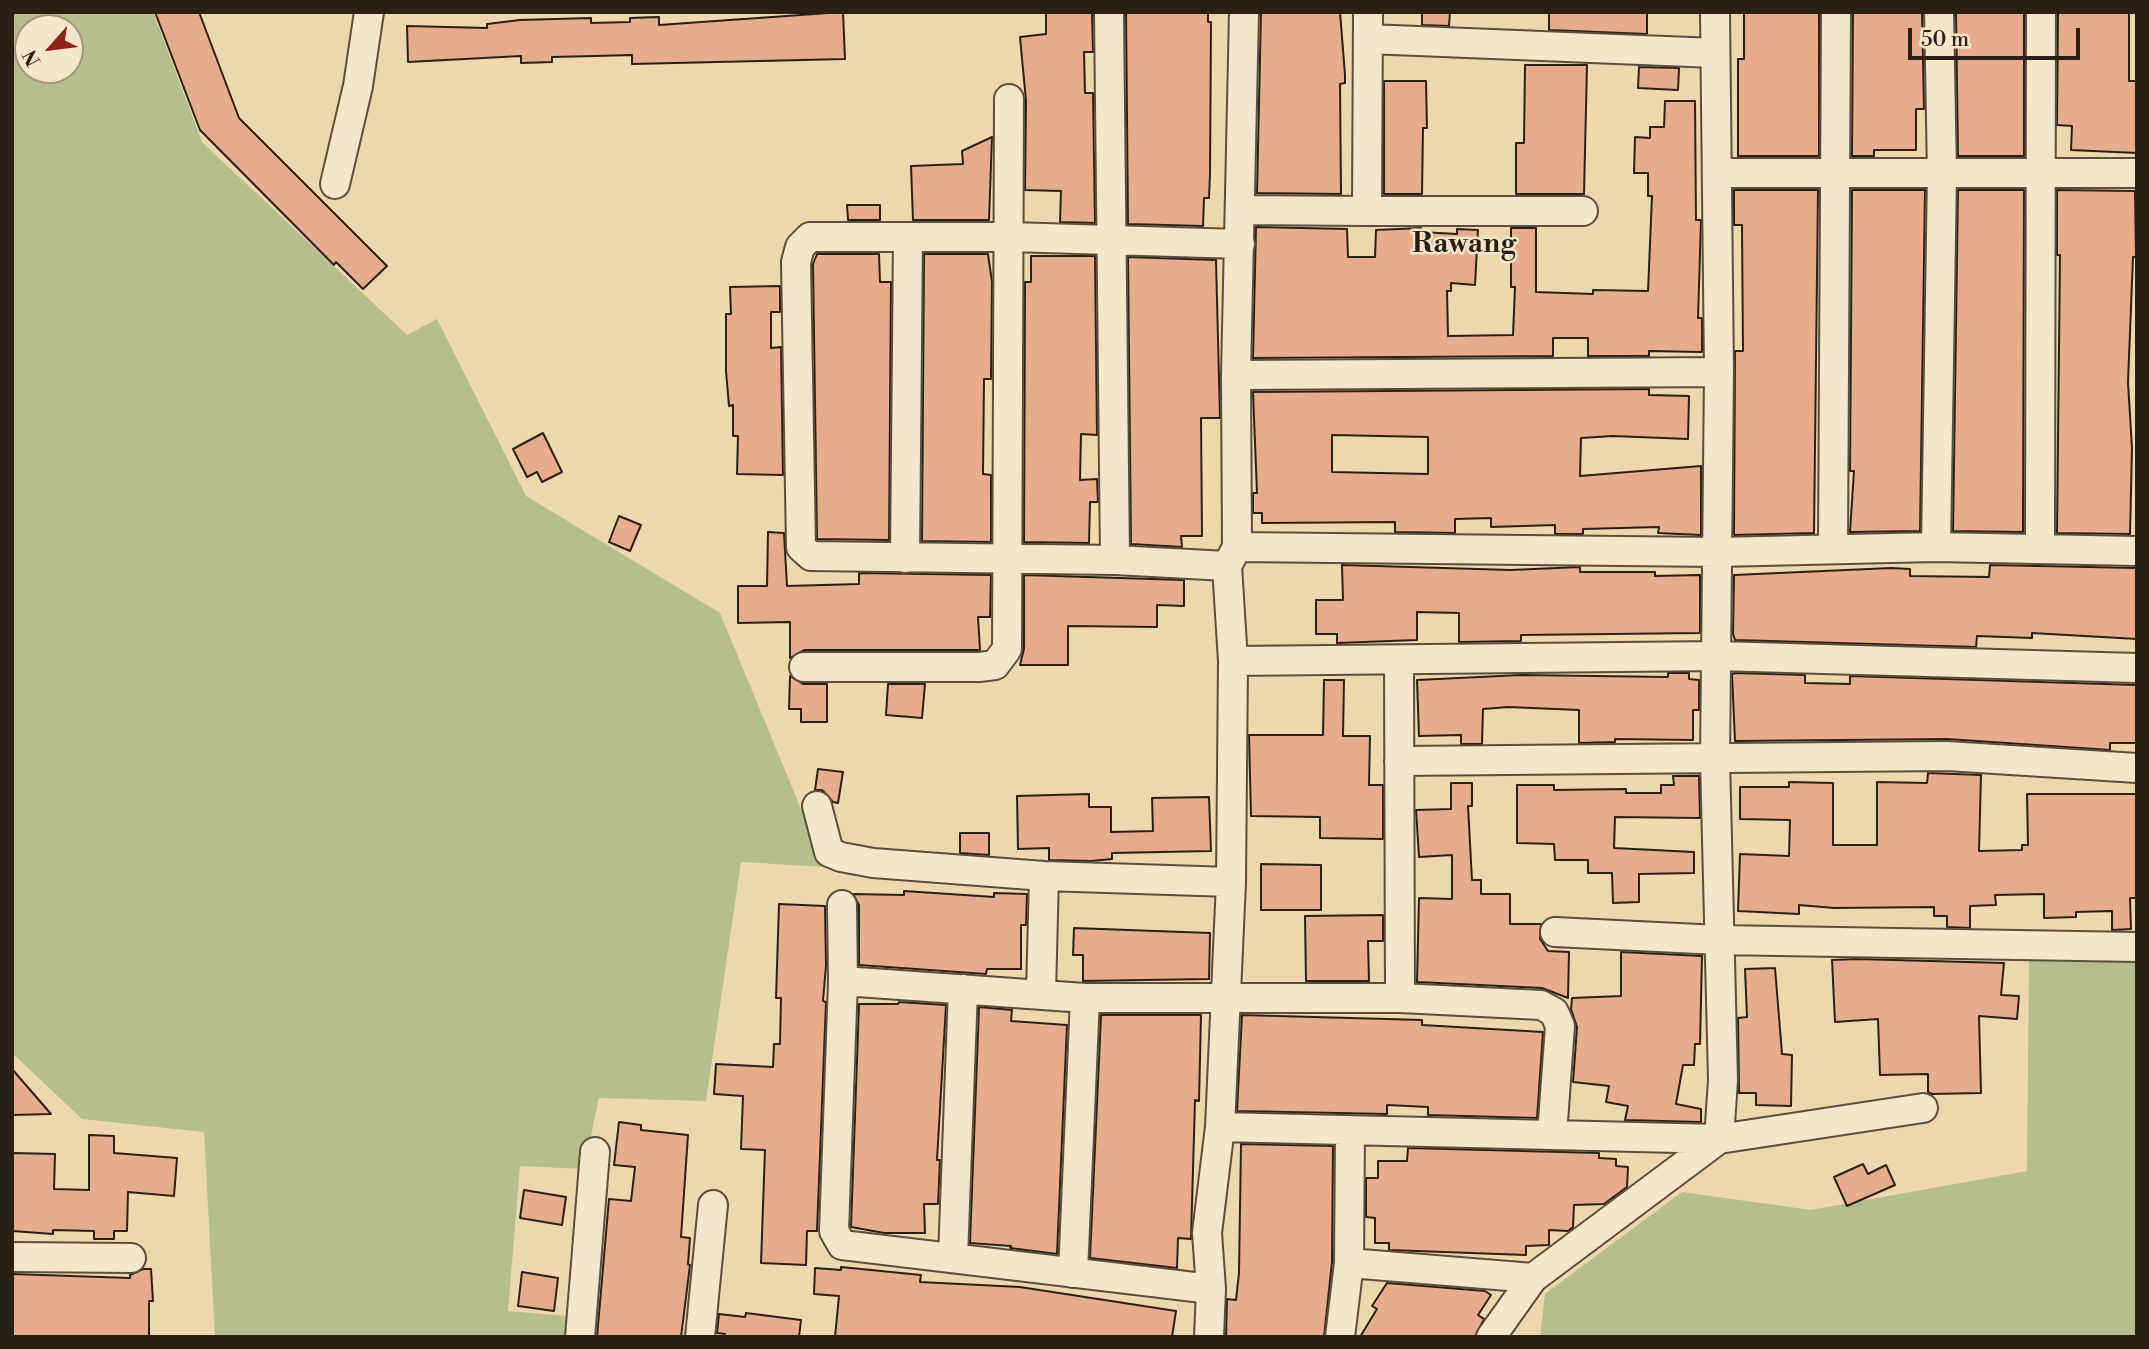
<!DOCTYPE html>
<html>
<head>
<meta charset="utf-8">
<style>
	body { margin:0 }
	#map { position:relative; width:2149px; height:1349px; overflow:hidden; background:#ecd8ac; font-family:"Libre Bodoni",serif }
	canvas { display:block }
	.frame { position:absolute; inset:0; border:14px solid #2b2016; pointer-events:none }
	.north { position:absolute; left:14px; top:14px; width:70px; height:70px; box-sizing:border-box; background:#f3e6c9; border:2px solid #a39781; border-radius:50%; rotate:242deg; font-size:19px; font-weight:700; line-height:28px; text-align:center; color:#2b2016 }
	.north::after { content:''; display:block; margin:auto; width:24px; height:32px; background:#8f2418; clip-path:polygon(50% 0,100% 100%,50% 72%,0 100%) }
	.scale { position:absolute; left:1908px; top:28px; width:172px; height:32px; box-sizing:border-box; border:4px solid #2b2016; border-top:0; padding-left:9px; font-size:21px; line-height:24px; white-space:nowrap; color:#2b2016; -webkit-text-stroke:5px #f3e6c9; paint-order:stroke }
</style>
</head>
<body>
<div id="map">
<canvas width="2149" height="1349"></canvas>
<div class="frame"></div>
<div class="north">N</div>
<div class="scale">50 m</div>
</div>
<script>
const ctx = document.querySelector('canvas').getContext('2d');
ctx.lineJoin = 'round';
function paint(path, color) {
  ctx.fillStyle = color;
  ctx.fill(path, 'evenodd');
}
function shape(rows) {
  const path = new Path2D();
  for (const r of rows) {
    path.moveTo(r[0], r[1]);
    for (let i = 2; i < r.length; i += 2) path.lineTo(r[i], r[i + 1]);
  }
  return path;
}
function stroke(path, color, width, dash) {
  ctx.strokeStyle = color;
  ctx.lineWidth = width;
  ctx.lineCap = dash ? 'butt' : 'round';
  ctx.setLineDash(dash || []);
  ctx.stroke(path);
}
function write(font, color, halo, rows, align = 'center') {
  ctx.font = font + ' "Libre Bodoni",serif';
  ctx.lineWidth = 5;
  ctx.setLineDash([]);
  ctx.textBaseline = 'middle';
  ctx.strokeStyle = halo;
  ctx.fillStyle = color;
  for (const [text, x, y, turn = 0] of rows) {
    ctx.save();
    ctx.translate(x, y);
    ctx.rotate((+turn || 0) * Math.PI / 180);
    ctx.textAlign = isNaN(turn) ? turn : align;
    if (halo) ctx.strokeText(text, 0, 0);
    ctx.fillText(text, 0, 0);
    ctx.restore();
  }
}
paint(shape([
	[12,12,153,12,202,142,407,335,437,319,526,496,720,613,825,867,741,862,706,1101,599,1098,584,1169,520,1166,508,1311,579,1317,577,1337,215,1337,204,1132,82,1119,12,1053],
	[28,28,70,28,70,70,28,70],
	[2029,959,2137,961,2137,1337,1540,1337,1545,1294,1682,1192,1811,1210,2027,1171]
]), '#b5bf8c');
const building = shape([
	[155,12,199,12,239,118,387,266,363,289,336,262,334,265,200,130,155,12],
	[843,12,845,59,632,64,632,55,595,56,552,57,552,62,521,63,521,56,408,62,407,26,487,28,487,24,520,20,591,18,591,23,630,22,630,18,659,17,659,25,843,12],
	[1046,12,1092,12,1093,52,1084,52,1085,93,1093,93,1095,223,1060,222,1061,191,1025,190,1026,101,1020,37,1046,34,1046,12],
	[1126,12,1208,12,1208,22,1211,22,1210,174,1209,198,1204,198,1203,226,1128,224,1126,12],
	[1261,12,1340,12,1345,75,1345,83,1340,84,1341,194,1257,193,1261,12],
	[1422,12,1450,12,1449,26,1422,25,1422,12],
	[1549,12,1647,12,1647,34,1549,30,1549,12],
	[1744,12,1819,12,1819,156,1738,156,1738,59,1744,59,1744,12],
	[1853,12,1922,12,1924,109,1916,109,1916,150,1874,150,1874,156,1852,156,1853,12],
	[1956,12,2024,12,2024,156,1958,156,1956,12],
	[2058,12,2129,12,2129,81,2136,81,2137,153,2071,150,2072,126,2057,125,2058,12],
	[1525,65,1587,65,1584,194,1516,194,1516,143,1524,143,1525,65],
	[1639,67,1679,68,1678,90,1638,88,1639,67],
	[1384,81,1426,81,1427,128,1423,128,1422,194,1384,194,1384,81],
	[1665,101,1695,101,1696,220,1701,220,1698,318,1702,318,1702,352,1649,351,1649,356,1588,356,1588,338,1553,338,1553,356,1253,358,1256,227,1347,229,1348,257,1375,257,1376,230,1421,228,1421,232,1457,234,1457,229,1478,230,1475,285,1451,283,1451,291,1447,291,1448,336,1513,335,1515,287,1511,287,1511,228,1536,228,1536,292,1593,294,1593,290,1648,291,1652,196,1648,196,1648,173,1634,173,1635,137,1650,138,1650,127,1664,127,1665,101],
	[992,137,989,220,913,220,911,166,963,164,962,151,992,137],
	[1734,190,1818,190,1814,533,1734,535,1735,351,1743,351,1742,225,1734,225,1734,190],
	[1852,190,1925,190,1920,531,1850,532,1854,471,1850,471,1852,190],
	[1958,190,2024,190,2023,532,1953,531,1958,190],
	[2057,190,2135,191,2136,257,2133,257,2128,382,2132,448,2130,534,2057,533,2060,255,2057,255,2057,190],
	[847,205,880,205,880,220,848,220,847,205],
	[817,254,879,254,880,282,891,282,889,540,817,539,813,264,817,254],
	[924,254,988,254,992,282,991,379,984,379,983,474,991,475,991,542,922,541,924,254],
	[1031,256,1095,256,1097,435,1081,434,1080,480,1097,479,1098,502,1090,502,1089,543,1024,542,1025,282,1031,282,1031,256],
	[1128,257,1216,260,1220,418,1201,418,1202,536,1181,536,1182,547,1131,544,1128,257],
	[780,286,780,312,771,312,771,348,781,347,783,475,737,474,738,436,733,436,733,405,729,406,726,371,726,314,731,314,730,287,780,286],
	[1649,389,1649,395,1689,396,1688,439,1613,436,1581,438,1580,476,1701,466,1701,535,1658,533,1659,527,1583,529,1583,534,1555,534,1555,525,1491,527,1491,518,1455,519,1455,533,1395,532,1395,522,1262,523,1262,513,1253,513,1253,493,1257,493,1253,392,1649,389],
	[1332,435,1428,437,1428,474,1332,472,1332,435],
	[543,433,562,472,542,482,537,472,527,477,513,449,543,433],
	[619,516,641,525,630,551,609,542,619,516],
	[768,532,784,533,787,586,859,584,859,573,991,575,990,617,978,617,980,650,804,650,790,658,790,622,738,623,738,586,767,586,768,532],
	[1342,565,1511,570,1580,567,1580,572,1655,572,1655,576,1700,575,1700,633,1521,635,1521,641,1459,642,1459,613,1417,612,1417,640,1337,643,1337,634,1316,634,1316,600,1343,600,1342,565],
	[1990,565,2137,568,2137,639,2032,633,2032,638,1977,636,1976,647,1735,640,1733,634,1734,575,1891,568,1910,569,1910,576,1989,577,1990,565],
	[1024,575,1184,580,1184,606,1157,605,1157,627,1068,626,1068,665,1020,665,1024,649,1024,575],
	[1668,673,1689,673,1689,679,1699,680,1699,710,1693,710,1693,740,1615,739,1615,742,1579,743,1579,710,1508,707,1483,709,1482,744,1461,744,1461,735,1419,736,1417,680,1521,675,1668,677,1668,673],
	[1736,673,1805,675,1805,683,1850,684,1850,676,2137,685,2137,743,2110,743,2110,750,1947,739,1735,741,1732,674,1736,673],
	[790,676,803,684,827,684,827,722,801,722,801,709,789,709,790,676],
	[1324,680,1344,680,1343,736,1370,736,1369,785,1383,785,1383,839,1320,838,1320,817,1251,816,1249,735,1323,735,1324,680],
	[888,684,925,684,922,718,886,715,888,684],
	[818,769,843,772,838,803,833,802,822,790,815,790,818,769],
	[1928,773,1981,775,1979,851,2022,850,2022,845,2028,845,2027,794,2137,794,2137,898,2130,898,2131,929,2112,930,2112,911,2076,912,2076,917,2044,918,2044,894,1995,895,1996,905,1970,906,1970,928,1947,927,1947,916,1934,916,1934,907,1834,908,1799,905,1799,914,1738,911,1740,854,1789,856,1790,820,1740,819,1740,787,1789,787,1789,782,1833,783,1833,845,1877,845,1877,782,1927,783,1928,773],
	[1673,776,1699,776,1700,818,1615,817,1614,848,1694,852,1694,873,1639,874,1639,902,1613,903,1612,873,1588,873,1588,860,1555,860,1554,844,1517,843,1517,785,1554,785,1554,790,1626,789,1626,793,1661,793,1661,785,1674,785,1673,776],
	[1451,783,1472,783,1472,806,1468,806,1472,880,1481,880,1481,894,1510,894,1510,924,1541,924,1540,939,1548,951,1569,952,1568,998,1542,988,1417,982,1419,898,1452,899,1452,855,1419,857,1416,810,1451,809,1451,783],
	[1089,794,1089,807,1111,807,1111,832,1153,831,1152,798,1209,797,1211,851,1112,853,1112,859,1091,861,1049,860,1049,848,1018,849,1017,796,1089,794],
	[960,833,989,833,989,855,960,853,960,833],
	[1261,864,1321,865,1321,910,1261,910,1261,864],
	[904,891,994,897,994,893,1027,894,1026,925,1021,925,1021,969,987,969,986,974,859,965,859,905,853,894,904,895,904,891],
	[779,904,825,906,826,965,823,1001,826,1002,817,1231,807,1231,806,1265,761,1263,765,1150,741,1149,743,1096,714,1094,716,1064,773,1067,774,1044,780,1044,781,998,776,998,779,904],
	[1383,915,1383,941,1368,941,1369,981,1306,981,1305,916,1383,915],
	[1074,928,1210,933,1209,979,1083,981,1083,955,1073,955,1074,928],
	[1621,952,1702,956,1700,1044,1695,1044,1694,1065,1683,1065,1676,1104,1701,1109,1701,1122,1625,1120,1628,1106,1606,1102,1609,1086,1573,1082,1577,1027,1571,1009,1572,998,1621,996,1621,952],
	[1857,959,2004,963,2001,995,2019,996,2017,1019,1979,1016,1981,1093,1932,1094,1928,1092,1928,1074,1880,1075,1878,1019,1835,1022,1832,960,1857,959],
	[1775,968,1782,1054,1792,1055,1791,1106,1756,1105,1756,1093,1739,1093,1738,1018,1747,1017,1745,969,1775,968],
	[899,1002,946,1005,937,1160,940,1160,938,1204,924,1204,925,1233,884,1233,851,1227,859,1004,898,1004,899,1002],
	[979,1007,1012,1010,1011,1021,1067,1025,1057,1254,1010,1248,1011,1246,970,1243,979,1007],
	[1101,1015,1201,1015,1199,1101,1195,1100,1191,1239,1178,1238,1177,1268,1090,1258,1101,1015],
	[1242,1015,1422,1020,1422,1025,1543,1032,1537,1118,1428,1115,1428,1107,1387,1105,1387,1114,1237,1111,1242,1015],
	[12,1069,51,1114,12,1115,12,1069],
	[619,1122,641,1125,641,1130,688,1135,681,1237,690,1238,688,1264,690,1265,681,1337,597,1337,609,1199,631,1201,635,1167,614,1165,619,1122],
	[89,1135,114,1136,114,1153,177,1158,174,1196,128,1192,127,1231,114,1231,114,1239,94,1239,94,1231,53,1230,53,1234,12,1231,12,1153,55,1154,54,1189,89,1190,89,1135],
	[1241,1144,1333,1146,1332,1262,1324,1337,1226,1337,1227,1299,1236,1300,1239,1273,1241,1144],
	[1408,1148,1599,1153,1599,1158,1616,1159,1616,1166,1628,1167,1627,1187,1604,1204,1574,1205,1573,1227,1568,1231,1549,1230,1549,1245,1526,1246,1526,1255,1389,1250,1389,1243,1375,1243,1375,1218,1366,1217,1366,1178,1378,1178,1378,1161,1407,1161,1408,1148],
	[1863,1164,1868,1174,1886,1165,1895,1185,1847,1206,1834,1177,1863,1164],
	[524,1190,566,1197,562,1225,520,1218,524,1190],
	[841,1267,921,1275,920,1282,1020,1287,1176,1311,1172,1337,835,1337,839,1296,814,1294,815,1268,841,1270,841,1267],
	[143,1269,151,1269,153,1301,149,1301,149,1336,12,1337,12,1274,130,1278,130,1275,143,1269],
	[522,1272,558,1278,554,1311,518,1306,522,1272],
	[1387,1283,1485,1291,1491,1295,1478,1315,1484,1319,1475,1337,1360,1337,1377,1309,1372,1306,1387,1283],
	[746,1313,801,1320,799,1337,724,1337,725,1334,717,1333,719,1314,745,1317,746,1313]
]);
paint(building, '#e7ac8b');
stroke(building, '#2b2016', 2);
const minor = shape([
	[1109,12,1115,560],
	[1368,39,1715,53],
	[1718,173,2137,173],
	[335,184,358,86,369,12],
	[1241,210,1367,211,1368,12],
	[1367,211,1583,211],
	[1236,375,1719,372],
	[1237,547,1718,552,1936,547,2137,551],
	[1936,547,1942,173,1939,12],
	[2040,548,2041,12],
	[1833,549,1836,12],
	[905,558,908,237],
	[1227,566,1115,560,811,556,801,547,796,262,800,247,810,237,1011,237,1240,244],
	[1399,660,1400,998],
	[1233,661,1718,656,2137,668],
	[804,667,979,667,995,665,1007,649,1009,99],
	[1399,761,1947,756,2137,768],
	[817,806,829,852,841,857,873,863,1044,876,1041,993],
	[1044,876,1231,882],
	[842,905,843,981,834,1231,842,1245,1211,1289],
	[1555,932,1719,940,2137,947],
	[843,981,1085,998,1400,998,1541,1005,1554,1012,1560,1026,1552,1135],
	[1220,1127,1719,1139,1723,1080,1715,759,1719,372,1715,12],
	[12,1257,131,1258],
	[953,1258,963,989],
	[1349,1263,1533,1278],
	[1073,1273,1085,998],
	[580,1337,595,1152],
	[700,1337,713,1205],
	[1209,1337,1211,1289,1207,1233,1220,1127,1231,882,1233,661,1227,566,1237,547,1236,375,1244,12],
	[1340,1337,1349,1263,1350,1132],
	[1491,1337,1533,1278,1719,1139,1923,1108]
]);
stroke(minor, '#5b4e3c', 32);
stroke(minor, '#f3e6c9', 28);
write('bold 28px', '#2b2016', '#f3e6c9', [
	["Rawang",1464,245]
]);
</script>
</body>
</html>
